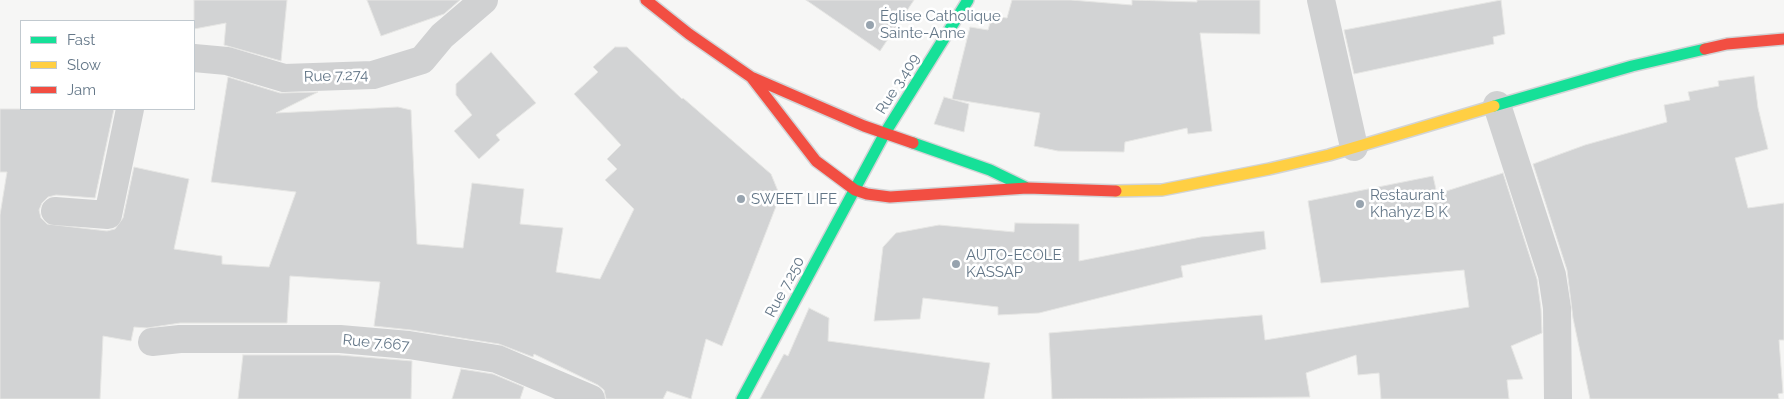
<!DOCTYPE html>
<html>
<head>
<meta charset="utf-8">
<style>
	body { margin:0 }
	#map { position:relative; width:1784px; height:399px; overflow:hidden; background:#f6f6f5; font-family:Raleway,sans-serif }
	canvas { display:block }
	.legend { position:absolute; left:20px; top:20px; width:175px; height:90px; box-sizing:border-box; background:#fff; border:1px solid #c1c9cf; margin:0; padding:6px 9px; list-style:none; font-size:15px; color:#647788 }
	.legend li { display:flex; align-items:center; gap:10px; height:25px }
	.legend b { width:25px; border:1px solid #c1c9cf }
</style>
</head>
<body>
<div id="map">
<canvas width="1784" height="399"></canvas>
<ul class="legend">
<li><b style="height:6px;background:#16e098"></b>Fast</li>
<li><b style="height:6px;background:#ffcf43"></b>Slow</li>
<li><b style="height:6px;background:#f24e42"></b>Jam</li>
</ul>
</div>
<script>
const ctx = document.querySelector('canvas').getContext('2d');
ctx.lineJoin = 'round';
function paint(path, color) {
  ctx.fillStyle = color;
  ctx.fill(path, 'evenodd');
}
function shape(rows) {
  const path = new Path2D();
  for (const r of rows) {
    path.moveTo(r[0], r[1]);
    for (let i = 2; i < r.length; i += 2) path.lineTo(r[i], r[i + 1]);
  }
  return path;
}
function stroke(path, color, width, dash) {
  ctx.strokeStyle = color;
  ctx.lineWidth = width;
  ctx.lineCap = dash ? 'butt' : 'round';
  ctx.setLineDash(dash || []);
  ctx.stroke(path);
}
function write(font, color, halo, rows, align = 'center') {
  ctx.font = font + ' Raleway,sans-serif';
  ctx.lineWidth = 5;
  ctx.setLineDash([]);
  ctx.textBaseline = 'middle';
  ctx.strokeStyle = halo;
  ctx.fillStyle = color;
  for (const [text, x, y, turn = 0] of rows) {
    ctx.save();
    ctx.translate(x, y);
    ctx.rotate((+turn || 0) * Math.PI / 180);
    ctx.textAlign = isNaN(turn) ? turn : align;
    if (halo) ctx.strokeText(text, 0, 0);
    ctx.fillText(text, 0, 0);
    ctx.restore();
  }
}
const building = shape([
	[194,0,287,0,281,61,224,45,226,23,194,29,194,0],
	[367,0,460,0,444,14,381,36,367,0],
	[806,0,914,0,880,51,806,0],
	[1012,0,1071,0,1132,5,1132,0,1197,2,1197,0,1260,0,1260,34,1200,33,1212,131,1188,134,1187,128,1125,142,1124,152,1058,151,1034,146,1040,113,952,99,970,27,988,30,992,16,1007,18,1012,0],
	[1501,0,1505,34,1493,37,1494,44,1354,74,1344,30,1501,0],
	[615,47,627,47,682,99,683,98,771,174,780,196,722,346,706,339,691,399,667,391,663,399,606,399,604,390,598,385,534,354,533,357,499,344,411,330,374,326,380,282,290,276,287,323,180,323,147,328,134,327,131,341,103,336,100,399,0,399,0,215,7,172,0,172,0,109,114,109,95,198,56,195,48,197,42,203,39,210,41,218,47,224,107,231,115,229,123,218,134,167,189,179,174,249,222,256,222,264,269,267,296,192,211,182,228,77,280,93,318,92,276,113,398,107,411,110,417,244,463,248,472,183,524,189,520,224,563,228,556,272,600,279,634,209,605,180,617,169,607,159,621,145,574,94,598,72,593,67,615,47],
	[491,52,536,103,496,135,500,140,479,159,454,131,472,115,456,95,456,84,491,52],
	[1754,76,1758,108,1768,149,1735,158,1748,208,1784,203,1784,340,1779,340,1783,393,1778,394,1779,399,1590,399,1573,318,1567,270,1533,164,1585,145,1667,122,1664,105,1690,100,1688,92,1719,86,1718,81,1754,76],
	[944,97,969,104,964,132,934,124,944,97],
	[1503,173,1537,279,1541,309,1542,333,1511,346,1523,379,1507,380,1509,399,1381,399,1379,373,1358,375,1356,355,1306,373,1310,397,1052,399,1049,333,1262,315,1265,340,1469,307,1464,270,1321,283,1308,201,1433,176,1437,194,1503,173],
	[1015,223,1079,224,1079,261,1201,237,1264,231,1266,249,1181,266,1183,277,1039,313,998,315,998,307,923,298,920,319,874,321,883,247,896,233,939,225,1014,232,1015,223],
	[809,308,829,318,828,341,990,363,984,399,760,399,784,354,788,356,809,308],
	[243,355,339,355,412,361,411,399,238,399,243,355],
	[461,369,493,374,524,387,520,399,452,399,461,369]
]);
paint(building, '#d2d3d4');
stroke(building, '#e6e6e4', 1);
const fast = shape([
	[1494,106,1632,66,1705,49],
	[913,143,990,170,1025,187],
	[742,399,885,133,968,0]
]);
const slow = shape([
	[1116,191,1162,190,1269,169,1329,155,1494,106]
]);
const jam = shape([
	[646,0,689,34,751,77,864,126,913,143],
	[1705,49,1727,44,1784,39],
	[751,77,816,161,855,190,867,194,890,197,1027,188,1116,191]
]);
stroke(fast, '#d2d4d6', 14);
stroke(slow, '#d2d4d6', 14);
stroke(jam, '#d2d4d6', 14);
stroke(shape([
	[1321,0,1354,147],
	[194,58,227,61,284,78,373,75,422,60,442,36,484,0],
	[1497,105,1552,275,1557,308,1558,399],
	[55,211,108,215,130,109],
	[152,342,180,339,340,339,409,345,497,359,591,399]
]), '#d0d1d2', 28);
stroke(fast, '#16e098', 11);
stroke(slow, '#ffcf43', 11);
stroke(jam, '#f24e42', 11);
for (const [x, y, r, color] of [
	[870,25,5,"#97a3ae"],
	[741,199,5,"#97a3ae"],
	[1360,204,5,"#97a3ae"],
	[956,264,5,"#97a3ae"]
]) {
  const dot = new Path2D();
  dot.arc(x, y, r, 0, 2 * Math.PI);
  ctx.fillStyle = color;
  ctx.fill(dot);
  stroke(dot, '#fff', 2);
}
write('15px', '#647788', '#fff', [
	["Église Catholique",880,16],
	["Sainte-Anne",880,33],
	["Restaurant",1370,195],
	["Khahyz B K",1370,212],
	["SWEET LIFE",751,199],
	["AUTO-ECOLE",966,255],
	["KASSAP",966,272]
], 'left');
write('15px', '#647788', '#fff', [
	["Rue 7.274",336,76,-2],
	["Rue 3.409",898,84,-58],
	["Rue 7.250",785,287,-62],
	["Rue 7.667",376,343,5]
]);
</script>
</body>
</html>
